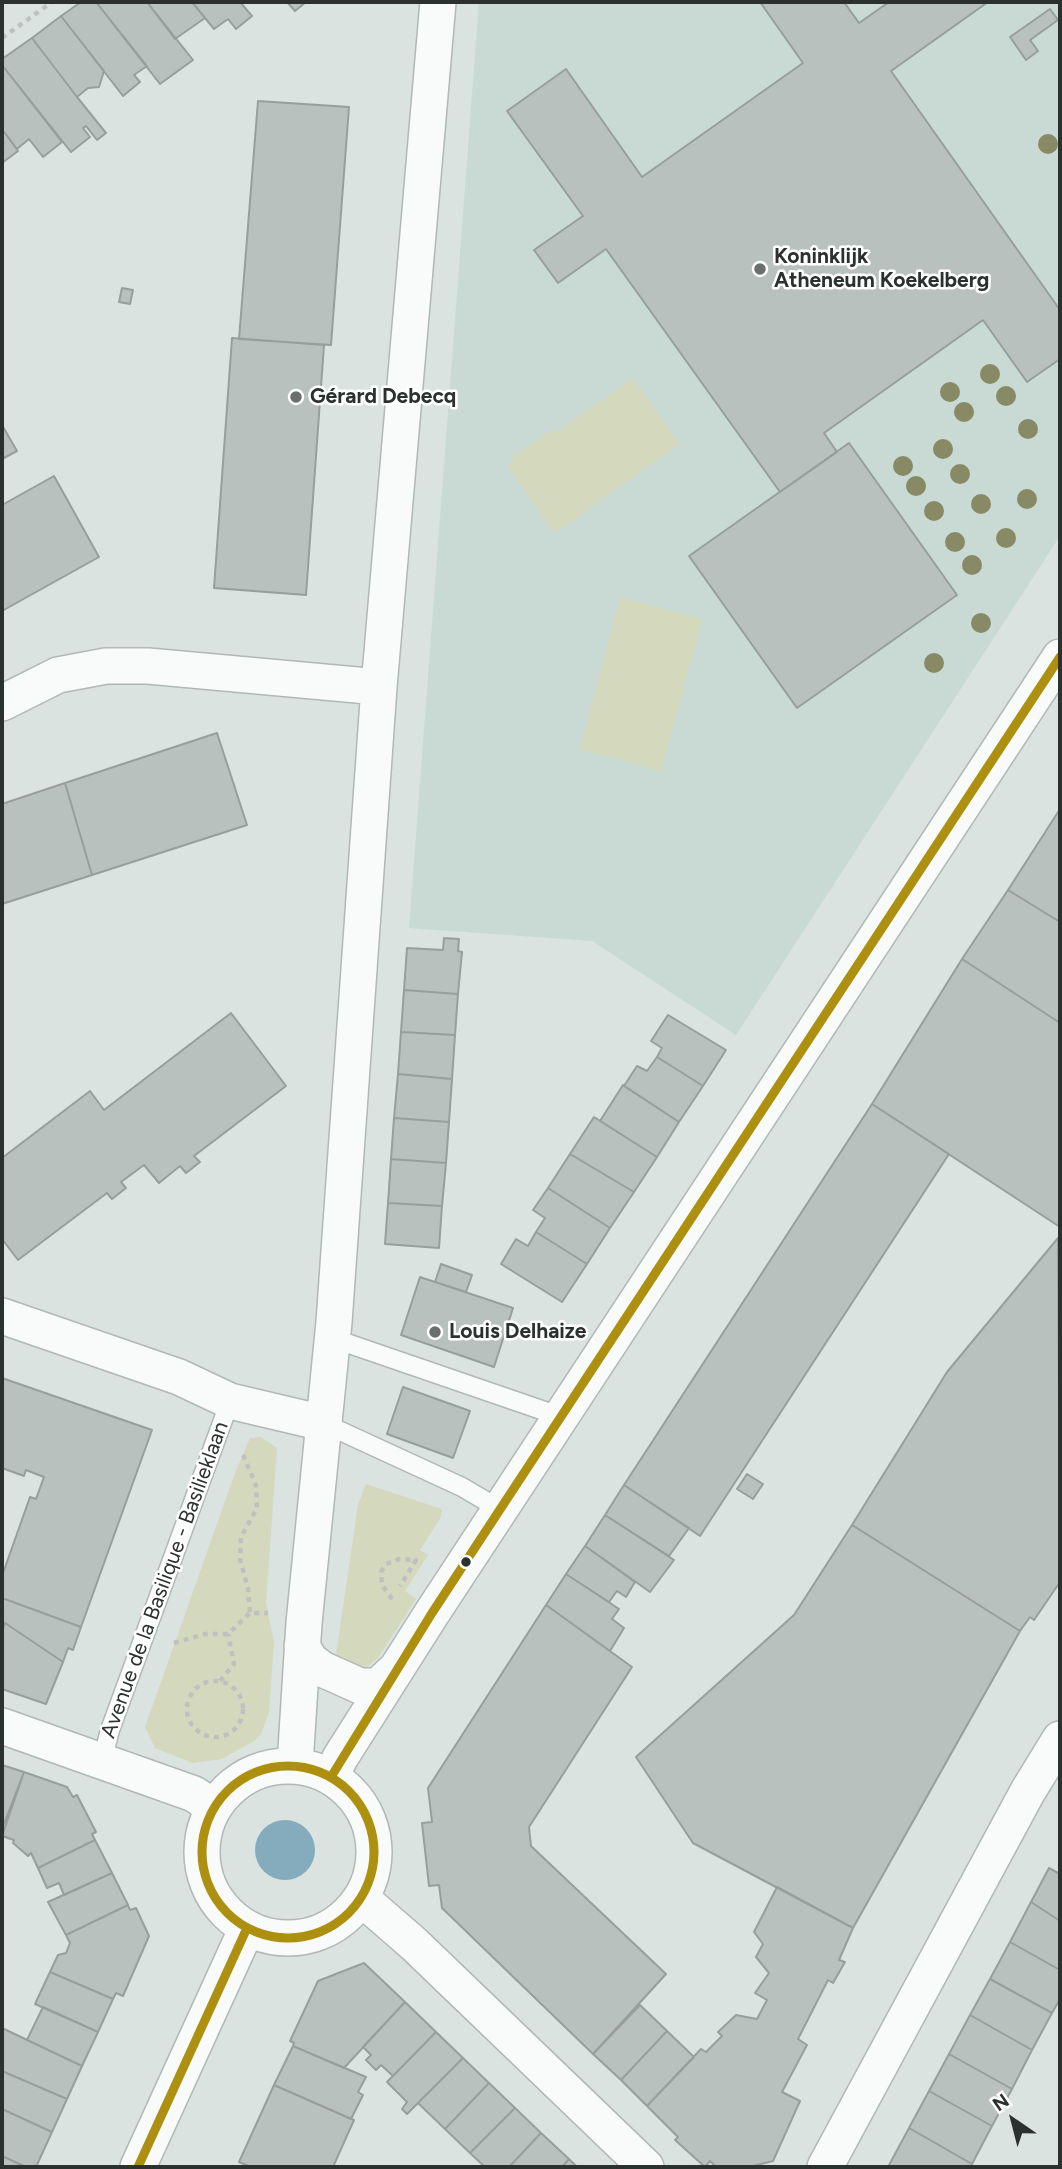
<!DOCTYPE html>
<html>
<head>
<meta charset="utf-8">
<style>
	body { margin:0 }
	#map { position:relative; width:1062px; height:2169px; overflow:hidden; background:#dae3df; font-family:Figtree,sans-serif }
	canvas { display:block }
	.frame { position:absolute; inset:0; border:4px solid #2b312f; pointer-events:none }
	.north { position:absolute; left:978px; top:2085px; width:70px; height:70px; -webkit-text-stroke:5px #fff; paint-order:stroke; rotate:325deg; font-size:19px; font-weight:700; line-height:28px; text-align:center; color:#2b312f }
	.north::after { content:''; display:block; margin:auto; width:24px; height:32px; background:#2b312f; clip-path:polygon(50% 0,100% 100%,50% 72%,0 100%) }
</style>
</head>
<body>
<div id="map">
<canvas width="1062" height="2169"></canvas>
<div class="frame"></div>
<div class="north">N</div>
</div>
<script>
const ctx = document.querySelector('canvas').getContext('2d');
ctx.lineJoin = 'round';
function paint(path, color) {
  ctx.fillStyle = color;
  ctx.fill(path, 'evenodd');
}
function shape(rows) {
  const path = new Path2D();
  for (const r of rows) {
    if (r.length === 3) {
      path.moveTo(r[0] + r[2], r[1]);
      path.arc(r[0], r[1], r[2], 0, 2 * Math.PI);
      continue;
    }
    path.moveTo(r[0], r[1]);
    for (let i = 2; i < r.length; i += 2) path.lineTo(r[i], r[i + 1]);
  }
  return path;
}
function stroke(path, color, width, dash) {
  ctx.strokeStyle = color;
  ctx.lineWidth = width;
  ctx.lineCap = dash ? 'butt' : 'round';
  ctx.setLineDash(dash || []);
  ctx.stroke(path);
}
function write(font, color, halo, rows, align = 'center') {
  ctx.font = font + ' Figtree,sans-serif';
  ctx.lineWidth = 5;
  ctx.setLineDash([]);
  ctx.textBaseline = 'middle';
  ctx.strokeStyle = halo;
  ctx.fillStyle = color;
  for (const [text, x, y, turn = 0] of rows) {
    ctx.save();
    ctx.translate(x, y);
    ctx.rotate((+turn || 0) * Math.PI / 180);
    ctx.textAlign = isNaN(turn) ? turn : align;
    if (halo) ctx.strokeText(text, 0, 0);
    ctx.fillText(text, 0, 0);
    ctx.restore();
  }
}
paint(shape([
	[479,2,1060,2,1060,536,736,1035,592,941,409,928]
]), '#c8dad3');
paint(shape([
	[633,378,679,444,555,533,508,466,514,462,511,458,552,429,555,433],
	[620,597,702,619,661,771,580,749],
	[261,1437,277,1448,266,1603,274,1642,269,1712,261,1734,254,1741,222,1759,193,1763,155,1748,145,1727,235,1473,250,1438],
	[366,1484,442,1509,441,1517,420,1550,428,1555,405,1591,416,1599,378,1658,367,1667,353,1670,335,1662,358,1505]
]), '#d4d8bc');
paint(shape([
	[285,1850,30]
]), '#85acbc');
const building = shape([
	[81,2,96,2,147,66,134,75,140,82,123,96,61,16,81,2],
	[96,2,147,2,193,60,160,84,96,2],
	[147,2,192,2,205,18,175,39,147,2],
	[192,2,240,2,252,16,236,29,228,19,214,29,192,2],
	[287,2,306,2,295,11,287,2],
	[760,2,844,2,859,23,889,2,988,2,891,71,1060,310,1060,359,1027,382,983,320,824,433,837,452,780,492,606,249,558,283,534,250,583,216,507,111,566,69,642,177,803,63,760,2],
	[1050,9,1058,20,1030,40,1038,51,1026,60,1010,37,1050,9],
	[61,16,104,71,99,87,88,88,77,97,32,38,61,16],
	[32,38,77,97,106,133,97,140,86,126,83,128,90,137,71,152,2,65,2,59,32,38],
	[2,65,62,142,43,157,29,139,17,149,2,129,2,65],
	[258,101,349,107,331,345,239,339,258,101],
	[2,129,18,151,2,163,2,129],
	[122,288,133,290,130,304,119,302,122,288],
	[232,338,324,345,306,595,214,588,232,338],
	[2,425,17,451,2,459,2,425],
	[849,443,957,595,797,708,689,556,849,443],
	[54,476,99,557,2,611,2,505,54,476],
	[217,733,247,825,92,875,65,783,217,733],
	[65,783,92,875,2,904,2,804,65,783],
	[1060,809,1060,922,1008,890,1060,809],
	[1008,890,1060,922,1060,1023,962,959,1008,890],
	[444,938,459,939,458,951,462,952,458,994,404,990,407,948,443,950,444,938],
	[962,959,1060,1023,1060,1227,872,1104,962,959],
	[404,990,458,994,455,1035,401,1032,404,990],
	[231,1013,286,1086,194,1156,200,1162,186,1173,180,1166,159,1183,144,1165,121,1182,126,1188,112,1199,107,1193,18,1260,2,1239,2,1158,90,1091,104,1110,231,1013],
	[668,1015,726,1050,703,1086,657,1057,662,1048,651,1041,668,1015],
	[401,1032,455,1035,452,1079,398,1074,401,1032],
	[657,1057,703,1086,679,1122,624,1086,637,1066,647,1071,657,1057],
	[398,1074,452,1079,449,1122,394,1118,398,1074],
	[623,1085,679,1122,657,1157,600,1121,623,1085],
	[872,1104,949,1154,700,1536,624,1485,872,1104],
	[594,1117,657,1157,634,1192,570,1154,594,1117],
	[394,1118,449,1122,446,1163,391,1159,394,1118],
	[570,1154,634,1192,610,1228,548,1188,570,1154],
	[391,1159,446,1163,442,1206,388,1203,391,1159],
	[548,1188,610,1228,587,1264,536,1232,545,1218,533,1210,548,1188],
	[388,1203,442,1206,439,1248,385,1244,388,1203],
	[536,1232,587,1264,562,1302,501,1264,516,1239,528,1246,536,1232],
	[1058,1238,1060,1582,1034,1620,1030,1617,1020,1631,852,1525,947,1372,1058,1238],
	[441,1264,472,1275,466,1292,435,1282,441,1264],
	[420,1277,513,1308,494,1367,401,1335,420,1277],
	[2,1378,152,1430,81,1627,2,1598,2,1576,30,1497,36,1499,44,1477,26,1470,24,1476,2,1468,2,1378],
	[403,1387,470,1411,453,1458,387,1434,403,1387],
	[747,1474,763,1484,753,1499,737,1489,747,1474],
	[624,1485,689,1528,669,1556,605,1515,624,1485],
	[605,1515,674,1560,650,1592,585,1546,605,1515],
	[852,1525,1020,1631,853,1928,693,1843,636,1757,794,1615,852,1525],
	[585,1546,635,1582,626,1597,617,1591,609,1602,566,1574,585,1546],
	[566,1574,619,1609,612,1619,624,1628,610,1651,546,1605,566,1574],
	[2,1598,81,1627,73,1650,68,1648,63,1662,2,1621,2,1598],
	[546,1605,632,1667,529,1827,531,1846,666,1974,593,2054,442,1908,439,1885,429,1886,422,1823,432,1822,428,1788,546,1605],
	[5,1623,63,1662,46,1704,2,1689,2,1632,5,1623],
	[2,1765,24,1772,2,1829,2,1765],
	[24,1772,67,1787,73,1797,77,1795,96,1832,92,1834,95,1840,38,1868,31,1853,28,1856,13,1843,14,1840,2,1836,24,1772],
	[95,1840,112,1873,64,1895,59,1883,47,1888,38,1868,95,1840],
	[1049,1868,1060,1874,1060,1921,1031,1902,1049,1868],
	[112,1873,128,1905,66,1935,48,1902,112,1873],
	[777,1887,853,1928,839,1960,845,1962,833,1983,828,1980,798,2039,807,2045,782,2092,800,2101,773,2161,749,2167,716,2167,710,2161,705,2167,675,2140,678,2137,647,2106,701,2049,706,2052,722,2036,718,2032,736,2015,757,2019,767,2000,755,1993,769,1973,756,1957,763,1944,754,1932,777,1887],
	[1031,1902,1060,1921,1060,1970,1010,1942,1031,1902],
	[128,1905,130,1910,136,1908,149,1936,123,1996,116,1993,113,1999,50,1972,58,1955,66,1953,70,1943,66,1935,128,1905],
	[1010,1942,1060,1970,1060,1999,1052,2013,990,1979,1010,1942],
	[364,1963,405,2002,344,2068,293,2046,294,2043,290,2041,318,1981,364,1963],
	[50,1972,113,1999,98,2032,35,2004,50,1972],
	[990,1979,1052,2013,1032,2050,970,2015,990,1979],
	[405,2002,436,2032,393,2076,381,2065,376,2070,366,2060,371,2055,363,2047,405,2002],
	[640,2005,667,2031,621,2080,593,2054,640,2005],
	[43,2007,98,2032,82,2066,27,2040,43,2007],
	[970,2015,1032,2050,1012,2089,949,2054,970,2015],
	[2,2028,82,2066,67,2099,2,2071,2,2028],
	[667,2031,694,2057,647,2106,621,2080,667,2031],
	[436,2032,463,2058,407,2114,402,2109,407,2102,387,2082,436,2032],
	[293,2046,366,2077,358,2092,363,2095,351,2119,274,2085,293,2046],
	[949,2054,1012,2089,992,2126,929,2091,949,2054],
	[463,2058,489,2083,445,2129,418,2103,463,2058],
	[2,2071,67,2099,52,2132,2,2109,2,2071],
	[489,2083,515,2108,470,2153,445,2129,489,2083],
	[274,2085,354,2120,333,2167,251,2167,239,2162,274,2085],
	[929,2091,992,2126,972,2164,909,2128,929,2091],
	[515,2108,541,2133,509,2167,485,2167,470,2153,515,2108],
	[2,2109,52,2132,36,2167,26,2167,2,2156,2,2109],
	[909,2128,972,2164,970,2167,888,2167,909,2128],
	[541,2133,569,2159,562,2167,509,2167,541,2133],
	[2,2156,26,2167,2,2167,2,2156],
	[569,2159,577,2167,562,2167,569,2159]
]);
paint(building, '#b9c1bf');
stroke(building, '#979f9d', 2);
const lane = shape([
	[332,1338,562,1417],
	[323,1423,462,1487,501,1510],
	[102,1761,110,1730,230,1401]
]);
const street = shape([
	[2,703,58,675,106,666,148,666,379,687],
	[2,1316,179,1377,230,1401,323,1423],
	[302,1646,310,1660,322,1669,360,1686,378,1686,396,1669],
	[2,1726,194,1794,213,1807],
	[295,1765,304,1623,334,1322,379,687,438,2],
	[288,1852,86],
	[331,1777,340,1758,432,1613,1060,657],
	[361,1898,414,1944,646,2167],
	[138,2167,247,1928],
	[825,2167,1028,1791,1060,1739]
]);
stroke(lane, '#b1b8b5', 21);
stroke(street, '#b1b8b5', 38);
stroke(shape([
	[2,38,52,2],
	[243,1455,256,1485,257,1508,241,1537,240,1559,248,1589,250,1613],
	[392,1599,382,1585,381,1572,386,1564,399,1559,416,1560,400,1586],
	[174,1643,205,1634,228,1634,250,1613,268,1613],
	[220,1681,234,1664,228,1634],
	[215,1709,28]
]), '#bfc1c1', 4.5, [5, 5]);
stroke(lane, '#f9fbfa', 18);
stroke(street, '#f9fbfa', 35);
stroke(shape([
	[288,1852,86],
	[331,1777,432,1613,1060,657],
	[138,2167,247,1928]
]), '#ad9010', 9);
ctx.fillStyle = '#888a65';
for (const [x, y] of [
	[1048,144],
	[990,374],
	[950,392],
	[1006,396],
	[964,412],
	[1028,429],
	[943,449],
	[903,466],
	[960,474],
	[916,486],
	[1027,499],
	[981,504],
	[934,511],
	[1006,538],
	[955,542],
	[972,565],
	[981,623],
	[934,663]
]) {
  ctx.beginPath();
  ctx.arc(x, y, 10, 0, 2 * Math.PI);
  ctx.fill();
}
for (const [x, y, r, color] of [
	[760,269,7,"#686f6d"],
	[296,397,7,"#686f6d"],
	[435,1332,7,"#686f6d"],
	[466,1562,6,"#2b312f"]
]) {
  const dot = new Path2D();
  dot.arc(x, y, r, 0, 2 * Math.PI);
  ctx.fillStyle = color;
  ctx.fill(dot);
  stroke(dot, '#fff', 2.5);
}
write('bold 21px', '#2b312f', '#fff', [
	["Koninklijk",774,257],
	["Atheneum Koekelberg",774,281],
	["Gérard Debecq",310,397],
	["Louis Delhaize",449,1332]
], 'left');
write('21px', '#2b312f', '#fff', [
	["Avenue de la Basilique - Basilieklaan",165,1580,-70]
]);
</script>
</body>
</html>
